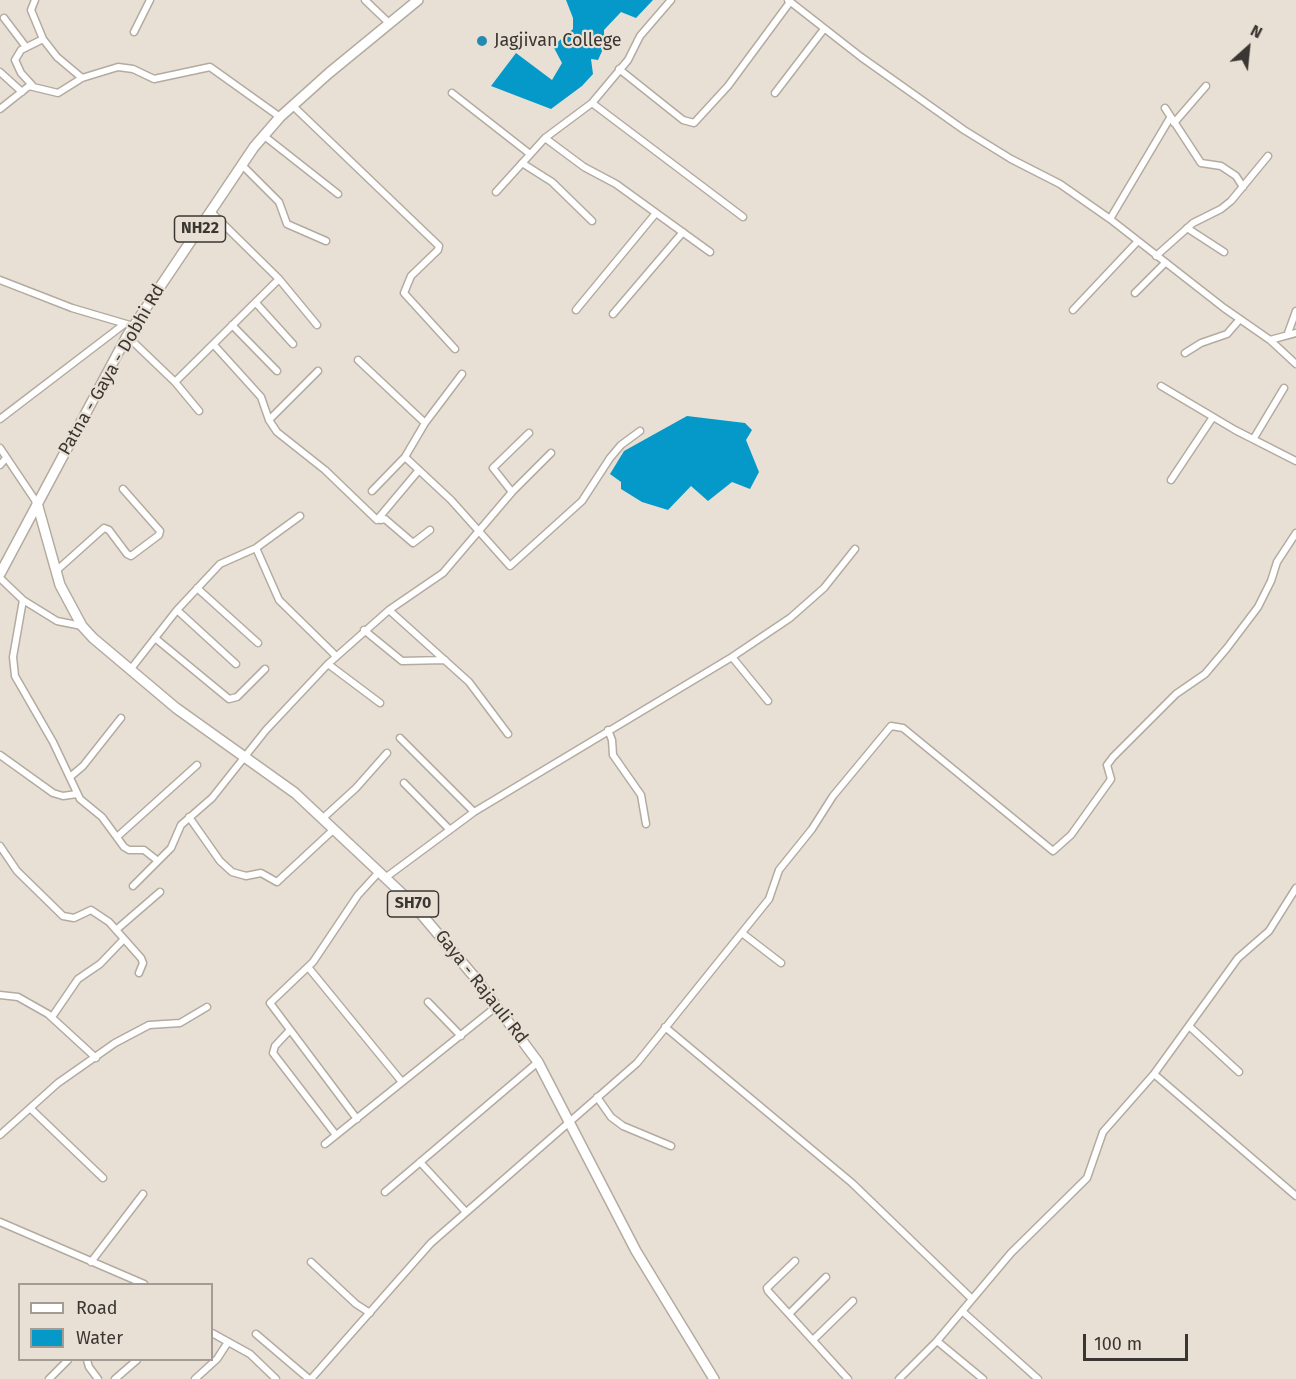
<!DOCTYPE html>
<html>
<head>
<meta charset="utf-8">
<style>
	body { margin:0 }
	#map { position:relative; width:1296px; height:1379px; overflow:hidden; background:#e9e0d5; font-family:"Fira Sans",sans-serif }
	canvas { display:block }
	.legend { position:absolute; left:18px; top:1283px; width:195px; height:78px; box-sizing:border-box; background:#e9e0d5; border:2px solid #a39c94; margin:0; padding:8px 10px; list-style:none; font-size:18px; color:#3a3732 }
	.legend li { display:flex; align-items:center; gap:12px; height:30px }
	.legend b { width:30px; border:2px solid #a39c94 }
	.north { position:absolute; left:1218px; top:18px; width:60px; height:60px; -webkit-text-stroke:4px #e9e0d5; paint-order:stroke; rotate:27deg; font-size:16px; font-weight:700; line-height:24px; text-align:center; color:#3a3732 }
	.north::after { content:''; display:block; margin:auto; width:21px; height:27px; background:#3a3732; clip-path:polygon(50% 0,100% 100%,50% 72%,0 100%) }
	.scale { position:absolute; left:1083px; top:1334px; width:105px; height:27px; box-sizing:border-box; border:3px solid #3a3732; border-top:0; padding-left:8px; font-size:18px; line-height:21px; white-space:nowrap; color:#3a3732; -webkit-text-stroke:4px #e9e0d5; paint-order:stroke }
</style>
</head>
<body>
<div id="map">
<canvas width="1296" height="1379"></canvas>
<ul class="legend">
<li><b style="height:8px;background:#fff"></b>Road</li>
<li><b style="height:16px;background:#0599ca"></b>Water</li>
</ul>
<div class="north">N</div>
<div class="scale">100 m</div>
</div>
<script>
const ctx = document.querySelector('canvas').getContext('2d');
ctx.lineJoin = 'round';
function paint(path, color) {
  ctx.fillStyle = color;
  ctx.fill(path, 'evenodd');
}
function shape(rows) {
  const path = new Path2D();
  for (const r of rows) {
    path.moveTo(r[0], r[1]);
    for (let i = 2; i < r.length; i += 2) path.lineTo(r[i], r[i + 1]);
  }
  return path;
}
function stroke(path, color, width, dash) {
  ctx.strokeStyle = color;
  ctx.lineWidth = width;
  ctx.lineCap = dash ? 'butt' : 'round';
  ctx.setLineDash(dash || []);
  ctx.stroke(path);
}
function write(font, color, halo, rows, align = 'center') {
  ctx.font = font + ' "Fira Sans",sans-serif';
  ctx.lineWidth = 4.5;
  ctx.setLineDash([]);
  ctx.textBaseline = 'middle';
  ctx.strokeStyle = halo;
  ctx.fillStyle = color;
  for (const [text, x, y, turn = 0] of rows) {
    ctx.save();
    ctx.translate(x, y);
    ctx.rotate((+turn || 0) * Math.PI / 180);
    ctx.textAlign = isNaN(turn) ? turn : align;
    if (halo) ctx.strokeText(text, 0, 0);
    ctx.fillText(text, 0, 0);
    ctx.restore();
  }
}
paint(shape([
	[566,0,653,0,636,18,621,12,604,30,604,47,598,60,591,59,593,74,582,86,551,109,491,86,516,53,552,80,562,63,553,46,573,29,573,18],
	[687,416,745,423,752,430,746,440,759,472,750,489,732,482,708,501,691,486,668,510,642,502,621,489,621,482,610,474,624,451]
]), '#0599ca');
const minor = shape([
	[35,0,31,10,43,39,57,57,82,78],
	[365,0,390,24],
	[788,0,861,57,964,130,1011,159,1060,184,1110,219,1224,308,1270,340,1296,364],
	[4,18,26,47],
	[134,32,150,0],
	[619,69,683,120,694,123,728,86,790,2],
	[0,72,22,92],
	[32,85,21,73,15,60,21,50,43,39],
	[452,93,530,154],
	[775,93,824,29],
	[592,103,743,217],
	[292,105,439,246,438,250,411,276,404,293,455,349],
	[1165,108,1201,163,1221,166,1236,176,1243,187],
	[0,109,29,86,58,93,82,78,118,67,133,69,154,79,210,67,280,117],
	[1174,123,1206,86],
	[263,135,338,194],
	[545,138,584,167,616,184,710,252],
	[522,163,552,182,592,221],
	[242,165,279,202,287,224,326,241],
	[496,192,545,138,592,103,628,60,640,36,671,0],
	[212,213,279,279,317,325],
	[1110,219,1170,118],
	[1187,228,1224,252],
	[1156,256,1193,223,1221,209,1231,201,1268,156],
	[0,280,72,308,133,326],
	[1135,293,1165,263],
	[256,303,293,344],
	[576,310,656,213],
	[1073,310,1138,241],
	[613,314,683,232],
	[232,325,277,371],
	[1288,333,1296,311],
	[127,336,175,382,199,411],
	[1270,340,1296,333],
	[214,345,261,397,269,420,277,432,325,470,377,520,419,470],
	[1185,353,1201,343,1227,334,1240,319],
	[358,360,425,423],
	[175,382,279,279],
	[1161,386,1235,430,1296,461],
	[0,419,123,325],
	[269,420,318,371],
	[1254,438,1284,388],
	[0,448,37,503],
	[405,457,451,500,510,566,582,501,610,458,621,445,640,431],
	[0,465,6,458],
	[1171,480,1213,417],
	[372,491,405,457,425,423,462,374],
	[512,492,493,468,529,433],
	[380,520,385,519,413,543,430,530],
	[256,548,279,600,336,656],
	[56,571,104,528,109,530,127,554,131,556,159,535,160,531,123,489],
	[0,578,23,600,13,657,15,676,53,742,80,799,102,817,124,847,129,850,144,850,158,861],
	[197,588,258,643],
	[23,600,57,621,82,626],
	[177,610,236,664],
	[389,610,469,682,508,734],
	[364,630,402,661,445,660],
	[155,638,229,699,237,697,265,669],
	[732,657,768,701],
	[328,664,380,703],
	[130,670,177,610,220,564,256,548,300,516],
	[608,730,612,740,613,755,641,795,646,824],
	[400,738,474,812],
	[0,755,53,793,63,796,77,794],
	[70,777,83,766,121,718],
	[404,783,449,829],
	[189,817,220,861,232,872,246,876,261,873,277,882,333,830],
	[322,819,356,788,387,753],
	[117,837,197,765],
	[0,846,17,871,63,916,74,918,91,910,109,922,141,958,143,963,139,973],
	[385,878,474,812,732,657,790,618,824,588,855,549],
	[133,886,171,848,181,825,212,798,266,730,328,664,389,610,443,573,512,492,551,453],
	[116,930,160,892],
	[742,933,781,963],
	[308,967,402,1082],
	[0,995,18,997,48,1014,96,1058],
	[428,1002,461,1036],
	[52,1017,78,979,100,964,123,940],
	[1189,1026,1239,1072],
	[665,1027,852,1183,971,1298],
	[289,1031,275,1046,273,1053,336,1135],
	[1154,1074,1296,1196],
	[597,1097,611,1117,623,1126,671,1146],
	[30,1108,103,1178],
	[357,1119,270,1003,313,962,358,895,379,872],
	[0,1135,58,1083,115,1043,149,1025,180,1023,207,1007],
	[325,1144,497,1006],
	[420,1162,465,1211],
	[385,1192,538,1062],
	[0,1222,144,1284],
	[795,1261,767,1288,768,1291,848,1379],
	[91,1262,143,1194],
	[311,1262,356,1304,370,1313],
	[962,1311,1038,1379],
	[789,1314,826,1277],
	[212,1333,250,1354,276,1379],
	[256,1334,309,1379],
	[813,1340,853,1301],
	[937,1341,983,1379],
	[87,1360,89,1367,98,1379],
	[49,1379,68,1360],
	[115,1379,137,1360],
	[195,1379,217,1359,228,1342],
	[311,1379,431,1243,637,1063,769,899,779,870,812,829,833,796,891,726,903,728,1053,851,1071,835,1109,782,1111,779,1107,765,1113,757,1176,694,1205,674,1227,648,1258,607,1271,581,1277,562,1296,533],
	[899,1379,937,1341,1011,1253,1087,1178,1103,1132,1154,1074,1238,958,1269,931,1296,888]
]);
const primary = shape([
	[37,503,60,585,82,626,93,638,176,708,295,793,411,902,477,980,538,1062,636,1251,714,1379],
	[0,574,127,336,254,147,280,117,329,73,418,0]
]);
stroke(minor, '#b3aba0', 9);
stroke(primary, '#b3aba0', 12);
stroke(minor, '#fff', 6);
stroke(primary, '#fff', 9);
for (const [x, y, r, color] of [
	[482,41,6,"#238ab2"]
]) {
  const dot = new Path2D();
  dot.arc(x, y, r, 0, 2 * Math.PI);
  ctx.fillStyle = color;
  ctx.fill(dot);
  stroke(dot, '#e9e0d5', 2);
}
for (const [x, y, w] of [
	[200,229,51],
	[413,904,51]
]) {
  const box = new Path2D();
  box.roundRect(x - w / 2, y - 13, w, 26, 4.5);
  ctx.fillStyle = '#e9e0d5';
  ctx.fill(box);
  stroke(box, '#3a3732', 1.5);
}
write('bold 16px', '#3a3732', null, [
	["NH22",200,229],
	["SH70",413,904]
]);
write('18px', '#3a3732', '#e9e0d5', [
	["Jagjivan College",494,41]
], 'left');
write('18px', '#3a3732', '#e9e0d5', [
	["Patna - Gaya - Dobhi Rd",112,370,-60],
	["Gaya - Rajauli Rd",481,987,52]
]);
</script>
</body>
</html>
